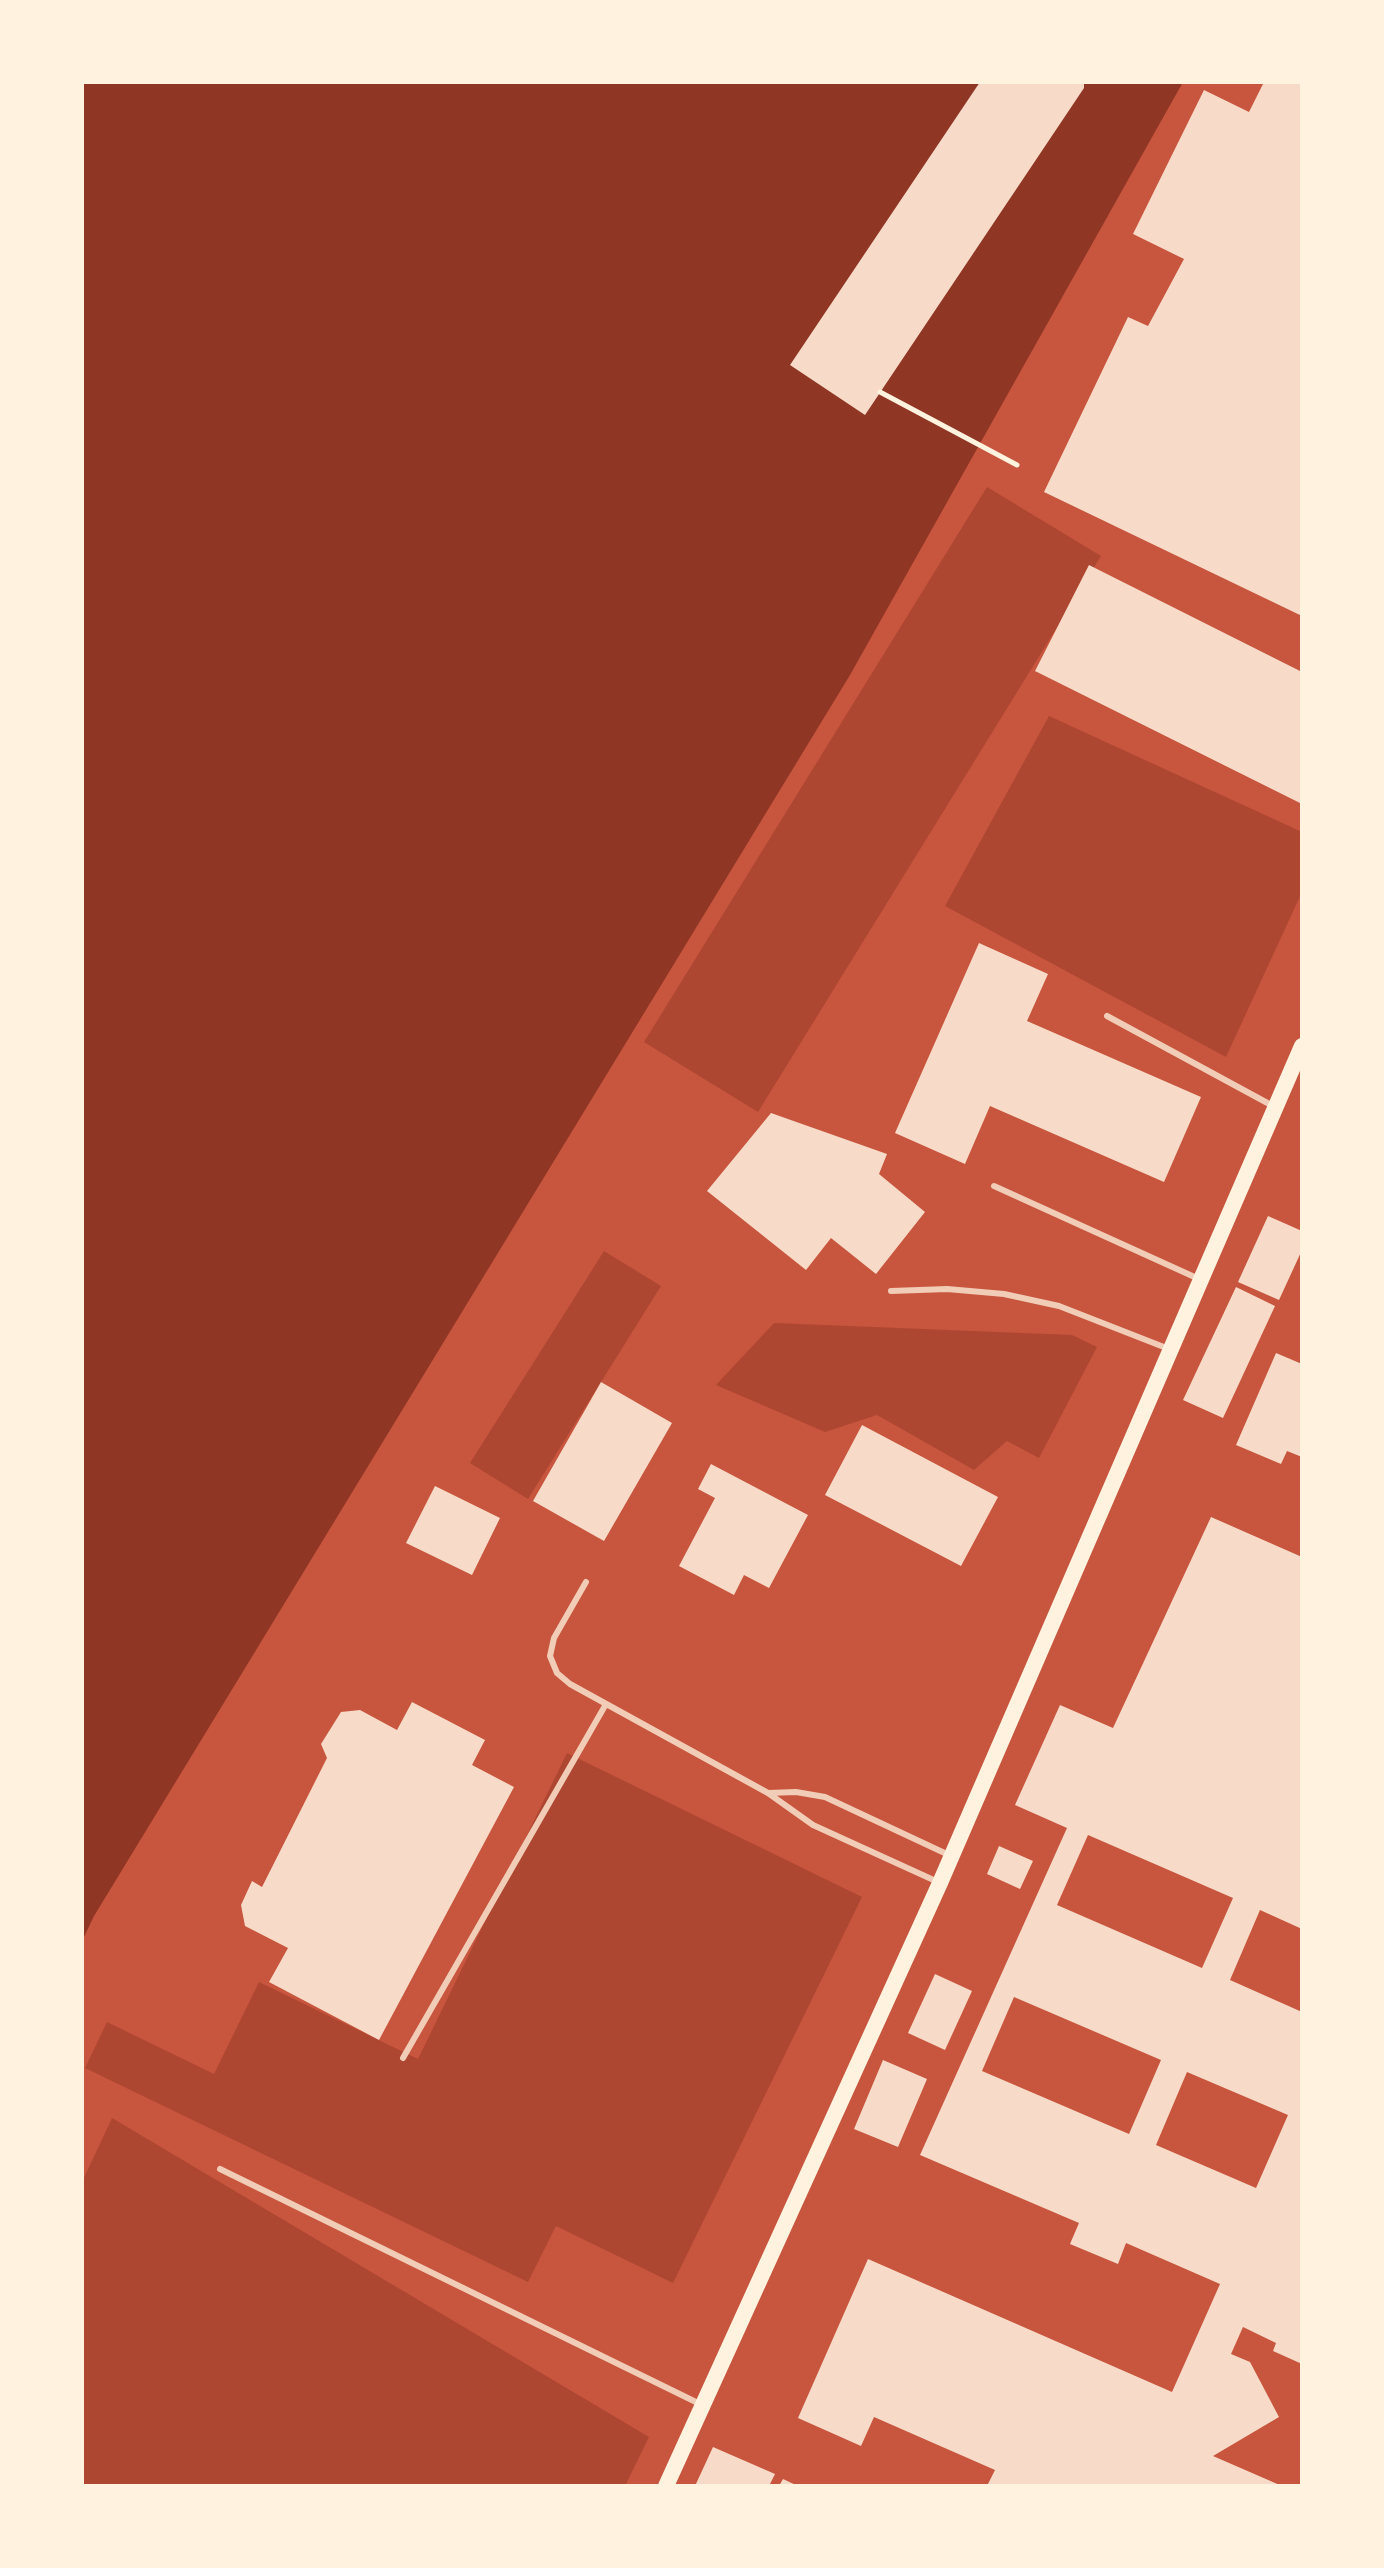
<!DOCTYPE html>
<html>
<head>
<meta charset="utf-8">
<style>
	body { margin:0 }
	#map { position:relative; width:1384px; height:2568px; overflow:hidden; background:#c8553d; font-family:"Titillium Web",sans-serif }
	canvas { display:block }
	.frame { position:absolute; inset:0; border:84px solid #fff3e0; pointer-events:none }
</style>
</head>
<body>
<div id="map">
<canvas width="1384" height="2568"></canvas>
<div class="frame"></div>
</div>
<script>
const ctx = document.querySelector('canvas').getContext('2d');
ctx.lineJoin = 'round';
function paint(path, color) {
  ctx.fillStyle = color;
  ctx.fill(path, 'evenodd');
}
function shape(rows) {
  const path = new Path2D();
  for (const r of rows) {
    path.moveTo(r[0], r[1]);
    for (let i = 2; i < r.length; i += 2) path.lineTo(r[i], r[i + 1]);
  }
  return path;
}
function stroke(path, color, width, dash) {
  ctx.strokeStyle = color;
  ctx.lineWidth = width;
  ctx.lineCap = dash ? 'butt' : 'round';
  ctx.setLineDash(dash || []);
  ctx.stroke(path);
}
paint(shape([
	[987,487,1101,556,758,1112,644,1042],
	[1049,716,1302,832,1302,892,1226,1057,945,906],
	[604,1251,661,1286,528,1499,470,1463],
	[774,1323,1072,1335,1097,1347,1039,1458,1007,1441,974,1470,877,1415,825,1432,716,1385],
	[567,1753,862,1897,673,2283,556,2226,528,2282,85,2068,107,2022,214,2074,259,1982,418,2059],
	[112,2118,649,2437,625,2486,82,2486,82,2182]
]), '#ae4732');
paint(shape([
	[82,82,1183,82,850,675,94,1916,82,1941]
]), '#8f3625');
paint(shape([
	[980,82,1084,82,1084,88,865,415,790,365],
	[1264,82,1302,82,1302,616,1044,492,1128,317,1148,326,1184,259,1133,234,1204,90,1249,112],
	[1089,565,1302,672,1302,804,1035,671],
	[979,943,1048,974,1027,1021,1201,1097,1164,1182,990,1106,965,1164,895,1133],
	[771,1113,887,1154,879,1174,925,1212,876,1274,831,1238,806,1270,707,1191],
	[1268,1216,1302,1231,1302,1250,1279,1300,1238,1282],
	[1236,1287,1275,1306,1223,1418,1183,1400],
	[1276,1353,1302,1364,1302,1457,1287,1451,1281,1464,1236,1445],
	[601,1382,672,1423,604,1541,533,1501],
	[862,1425,998,1497,961,1566,825,1495],
	[711,1464,808,1515,769,1588,744,1575,734,1595,679,1566,715,1498,698,1489],
	[435,1486,500,1518,472,1575,406,1543],
	[1211,1517,1302,1557,1302,1929,1260,1910,1230,1980,1302,2012,1302,2364,1273,2351,1276,2343,1243,2327,1231,2354,1250,2362,1279,2417,1213,2456,1282,2486,987,2486,995,2470,874,2417,861,2446,798,2418,868,2259,1172,2392,1220,2284,1126,2243,1118,2264,1070,2244,1079,2223,920,2155,1067,1828,1015,1805,1060,1705,1113,1728],
	[1088,1835,1233,1898,1202,1968,1057,1905],
	[1014,1997,1161,2060,1129,2134,982,2071],
	[1187,2072,1288,2115,1256,2188,1156,2145],
	[412,1702,485,1740,472,1765,514,1787,379,2040,269,1982,288,1948,245,1926,241,1905,252,1881,262,1887,327,1758,321,1744,341,1712,360,1710,397,1730],
	[999,1846,1033,1861,1020,1889,987,1874],
	[935,1974,972,1991,945,2050,908,2033],
	[883,2060,927,2079,898,2147,854,2129],
	[713,2447,775,2474,769,2486,695,2486],
	[783,2479,798,2486,779,2486]
]), '#f7dbc8');
stroke(shape([
	[880,392,1017,465]
]), '#fff3e0', 5);
stroke(shape([
	[1107,1016,1273,1106],
	[994,1186,1199,1279],
	[891,1291,947,1289,1004,1294,1059,1306,1169,1349],
	[586,1582,554,1638,550,1656,557,1673,570,1684,768,1793,813,1825,938,1882],
	[768,1793,796,1792,825,1797,951,1856],
	[403,2058,606,1704],
	[220,2169,700,2404]
]), '#f1ccb7', 6);
stroke(shape([
	[666,2486,940,1883,1302,1046]
]), '#fff3e0', 16);
</script>
</body>
</html>
